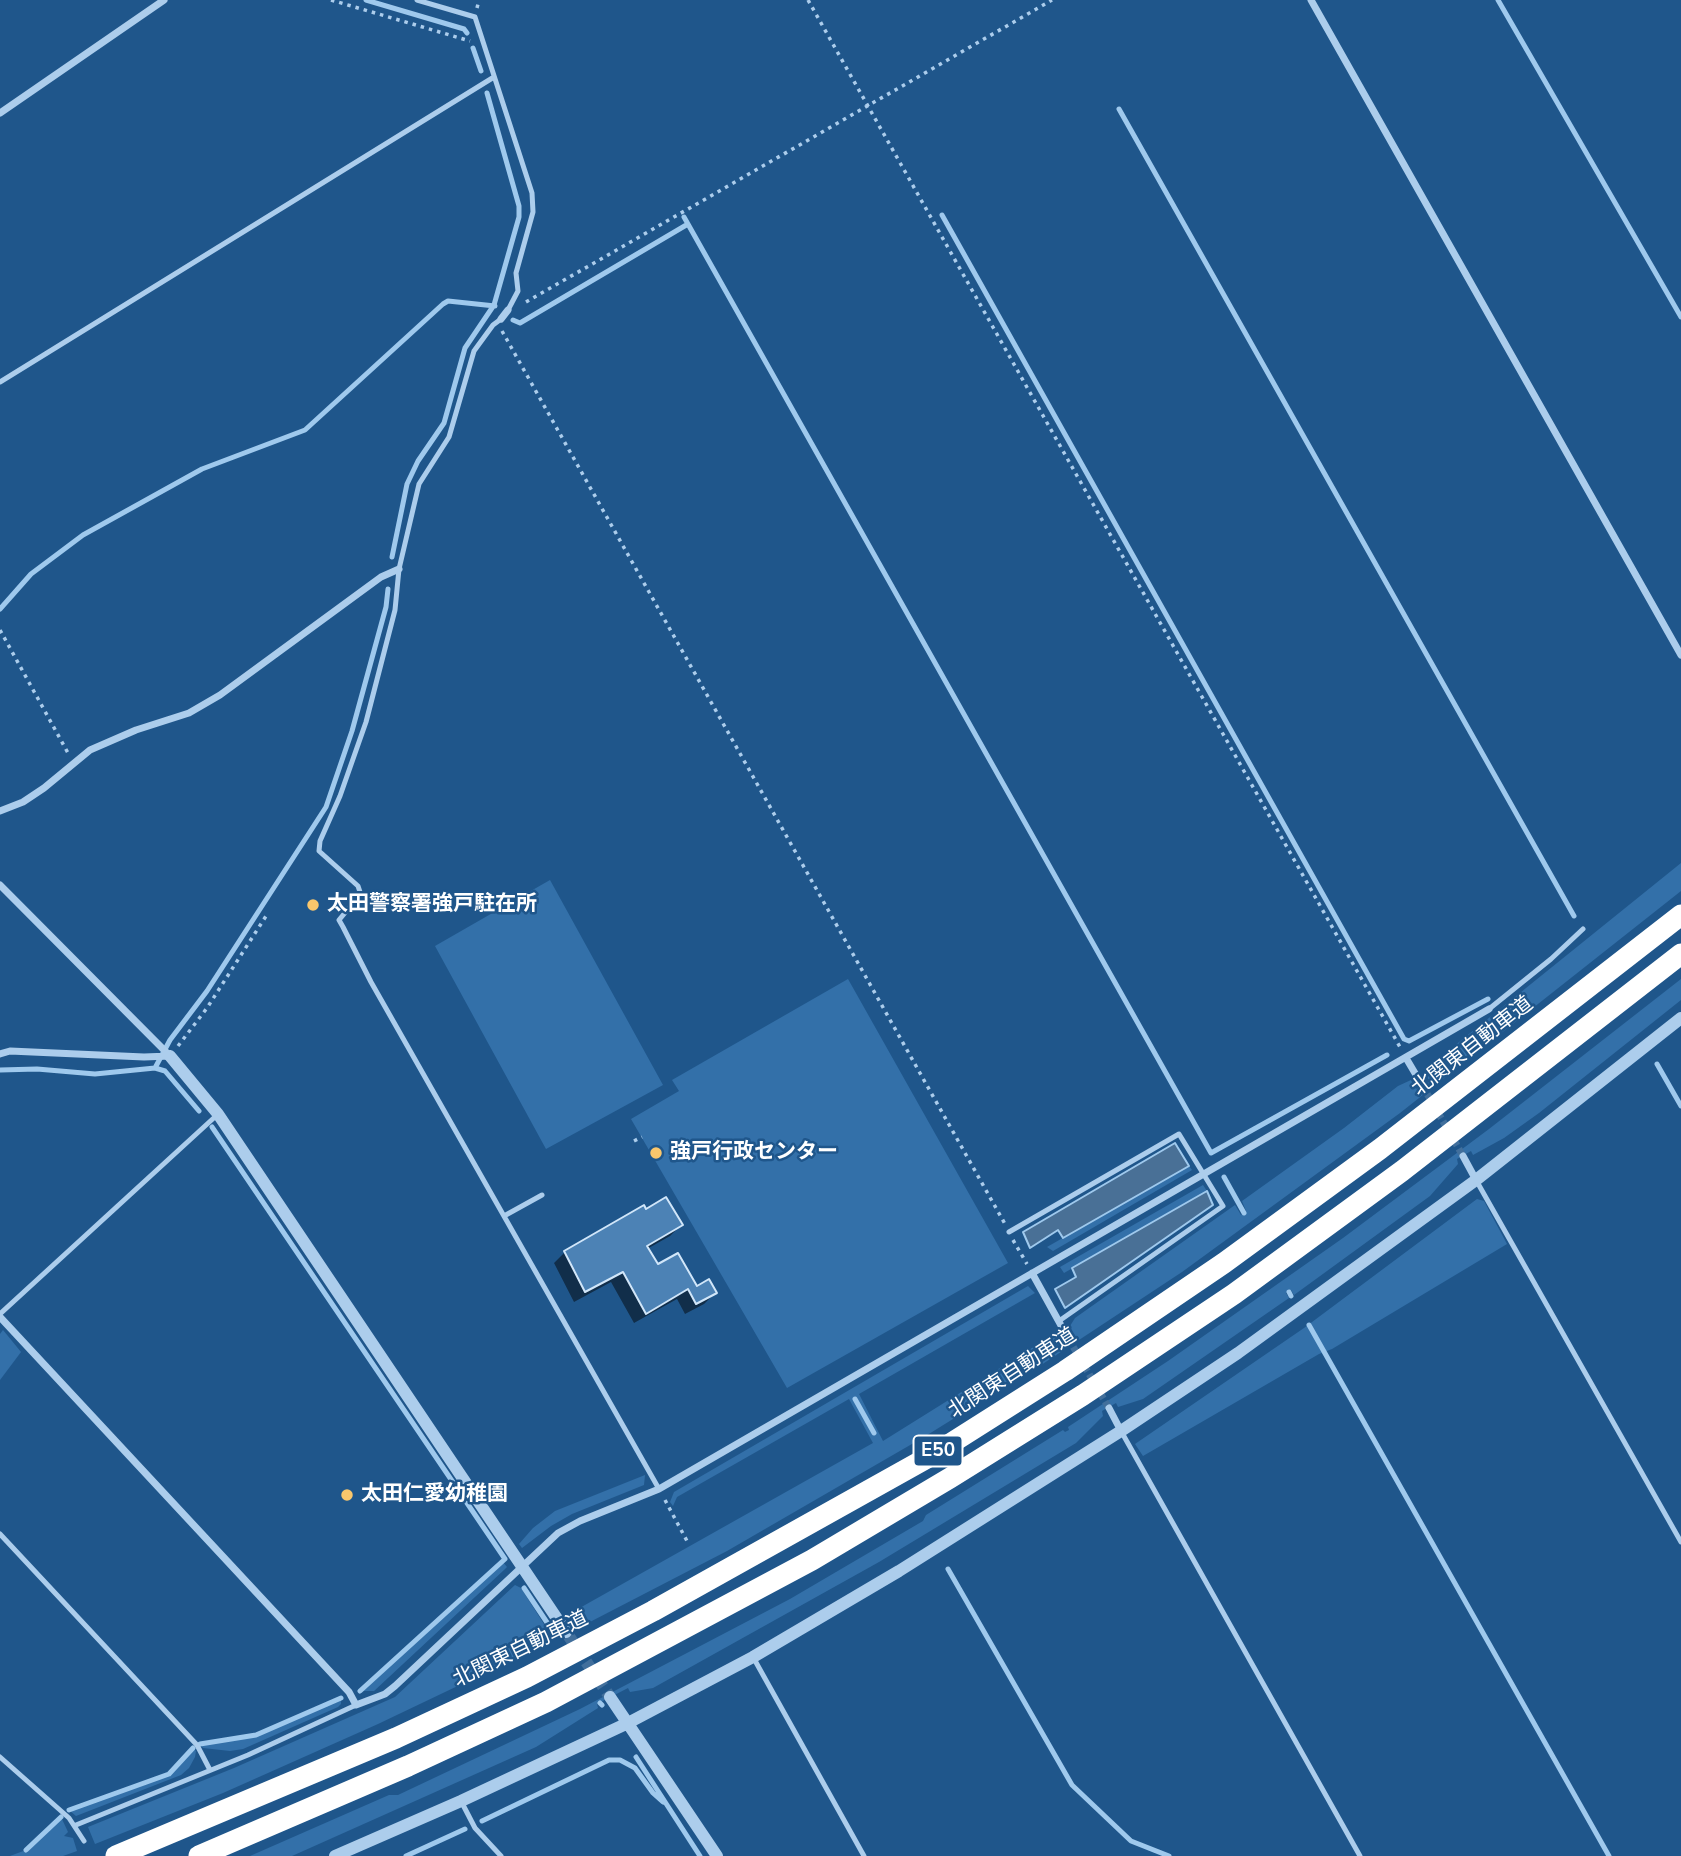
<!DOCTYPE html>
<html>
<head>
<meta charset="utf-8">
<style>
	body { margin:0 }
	canvas { display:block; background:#1f568b }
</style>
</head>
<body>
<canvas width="1681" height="1856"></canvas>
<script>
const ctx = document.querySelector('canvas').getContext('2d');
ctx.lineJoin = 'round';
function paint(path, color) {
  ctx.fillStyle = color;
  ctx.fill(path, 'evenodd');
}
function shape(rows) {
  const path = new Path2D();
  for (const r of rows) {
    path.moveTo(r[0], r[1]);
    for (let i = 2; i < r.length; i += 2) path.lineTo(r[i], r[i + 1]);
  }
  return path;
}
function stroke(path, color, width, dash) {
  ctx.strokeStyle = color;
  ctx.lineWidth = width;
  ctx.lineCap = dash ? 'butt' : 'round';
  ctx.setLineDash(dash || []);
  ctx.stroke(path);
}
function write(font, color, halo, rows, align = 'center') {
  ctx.font = font + ' "Nunito Sans","Noto Sans JP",sans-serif';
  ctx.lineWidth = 5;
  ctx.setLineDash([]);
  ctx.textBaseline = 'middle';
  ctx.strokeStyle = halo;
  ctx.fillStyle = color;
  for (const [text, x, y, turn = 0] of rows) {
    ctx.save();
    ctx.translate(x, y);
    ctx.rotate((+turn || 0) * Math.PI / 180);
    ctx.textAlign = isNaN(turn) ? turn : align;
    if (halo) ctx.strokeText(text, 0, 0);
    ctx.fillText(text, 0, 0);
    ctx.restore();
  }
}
paint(shape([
	[1681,863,1681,891,1400,1113,1182,1272,1032,1371,1030,1368,1026,1370,1027,1373,924,1437,727,1551,586,1624,584,1622,577,1610,585,1605,873,1443,849,1399,677,1497,673,1506,670,1502,674,1492,1028,1286,1035,1293,859,1394,883,1441,1056,1333,1061,1343,1074,1335,1070,1326,1075,1318,1235,1205,1241,1215,1246,1211,1242,1201,1344,1128,1398,1086,1411,1080,1416,1089,1429,1081,1425,1072,1438,1059],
	[550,880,663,1085,546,1149,435,946],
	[848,979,1008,1263,787,1388,631,1119,679,1091,672,1080],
	[1681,979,1681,1000,1539,1113,1504,1138,1473,1155,1471,1151,1457,1159,1458,1164,1430,1196,1294,1295,1291,1290,1286,1293,1289,1298,1143,1399,1118,1407,1116,1403,1102,1411,1103,1416,1076,1443,879,1562,653,1688,630,1692,628,1688,597,1704,598,1708,536,1747,292,1856,250,1856,389,1795,398,1795,580,1709,790,1599,923,1521,926,1515,1063,1430,1065,1432,1069,1430,1068,1427,1168,1361,1343,1238,1489,1129],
	[1189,1166,1192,1170,1053,1251,1047,1247],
	[1203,1185,1207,1191,1064,1273,1060,1267],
	[1477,1199,1484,1201,1507,1244,1332,1349,1319,1354,1143,1456,1135,1444,1304,1328],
	[3,1330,21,1352,0,1380,0,1334],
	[645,1475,644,1485,572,1514,551,1526,522,1548,519,1544,533,1528,555,1511],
	[502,1561,507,1567,504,1570,374,1691,360,1691],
	[515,1585,521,1588,554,1640,378,1724,223,1793,95,1844,88,1827,234,1768,395,1697],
	[341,1698,341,1704,338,1707,243,1749,230,1751,203,1748,200,1744,256,1735],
	[193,1748,196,1751,195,1757,189,1768,181,1775,76,1816,69,1810,169,1774],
	[61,1817,68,1832,64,1836,73,1838,77,1851,63,1856,10,1856,26,1850]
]), '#3370a9');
const water = shape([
	[1175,1143,1189,1166,1063,1238,1058,1230,1030,1248,1023,1232,1175,1143],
	[1207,1191,1213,1205,1065,1308,1055,1289,1076,1277,1072,1268,1207,1191]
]);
paint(water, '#497096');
stroke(water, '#9fc9ed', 2);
paint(shape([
	[646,1212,681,1225,670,1236,647,1249,657,1267,696,1288,715,1293,704,1304,685,1314,677,1299,634,1323,611,1282,574,1302,554,1263,565,1252]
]), '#0007');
stroke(shape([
	[366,0,464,29,467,33],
	[1498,0,1681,317],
	[473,48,481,71],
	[1119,109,1574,916],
	[942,215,1404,1039,1409,1041,1488,999],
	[684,217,1211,1153,1387,1055],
	[513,320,520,323,688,224],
	[392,557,407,484,418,461,444,423,465,348,494,305,519,217,519,206,487,93],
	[0,609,31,574,83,535,202,469,305,430,443,304,448,301,495,306],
	[1657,1064,1681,1106],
	[155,1068,170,1040,207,991,326,807,352,731,386,607,388,589],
	[0,1070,37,1069,95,1074,155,1068,165,1071,199,1111],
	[212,1127,505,1559,360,1691],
	[1224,1177,1244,1213],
	[1289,1292,1291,1296],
	[1309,1325,1609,1856],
	[855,1399,874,1433],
	[948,1569,1072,1785,1131,1841,1169,1856],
	[524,1588,556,1636],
	[600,1703,602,1705],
	[200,1744,256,1735,341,1698],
	[636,1757,700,1856],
	[69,1810,169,1774,193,1748],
	[482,1821,609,1760,620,1760,635,1768,653,1793,663,1802],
	[26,1850,61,1817],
	[406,1856,465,1829]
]), '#9fc9ed', 5);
const building = shape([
	[666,1197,683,1225,647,1246,658,1264,678,1253,697,1286,709,1279,717,1293,696,1304,688,1289,646,1314,623,1272,585,1292,564,1251,644,1205,646,1209,666,1197]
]);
paint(building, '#4c82b5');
stroke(building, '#d1e6f9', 2);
stroke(shape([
	[1422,1085,1463,1156],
	[1068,1338,1109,1408]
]), '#416f9c', 7, [7, 3.5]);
stroke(shape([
	[566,1632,610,1697]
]), '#416f9c', 12, [12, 6]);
stroke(shape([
	[331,0,470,41],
	[808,0,1400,1047],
	[477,8,479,0],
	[526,302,1052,0],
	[502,331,1005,1224],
	[0,630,68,753],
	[178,1046,207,1008,268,913],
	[634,1141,642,1137],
	[1013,1240,1027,1264],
	[665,1500,687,1541]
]), '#accdec', 3.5, [3.5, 5]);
stroke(shape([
	[417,0,475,17,532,193,533,212,516,273,518,291,508,310],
	[501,319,493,325,474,351,449,437,419,484,399,569,395,610,366,722,340,796,320,841,319,851,358,886,360,892,358,897,339,920,343,927,371,982,659,1489],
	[0,382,494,77],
	[1489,1009,1551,959,1583,929],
	[1476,1180,1681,1542],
	[504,1216,542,1195],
	[1009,1232,1179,1134,1223,1206,1059,1321],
	[0,1314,217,1115],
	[1121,1431,1360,1856],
	[0,1534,197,1745,210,1770],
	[753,1657,864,1856],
	[0,1757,69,1818,84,1841],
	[461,1801,475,1828,501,1856],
	[76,1825,248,1755,356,1705]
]), '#accdec', 5);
stroke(shape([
	[1311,0,1681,655],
	[0,113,164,0],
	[501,319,508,310],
	[0,811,23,802,44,788,90,750,136,730,189,713,220,695,381,577,399,569],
	[0,885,170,1056],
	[0,1054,10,1051,144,1057,170,1056],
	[1406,1058,1422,1085],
	[1463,1156,1476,1180],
	[1032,1273,1068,1338],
	[0,1317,349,1692,356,1705,385,1694,395,1686,558,1533,580,1521,659,1489,1489,1009],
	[1109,1408,1121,1431]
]), '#accdec', 7);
stroke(shape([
	[170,1056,218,1114,566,1632],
	[610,1697,717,1856],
	[335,1856,461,1801,628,1723,753,1657,899,1571,1121,1431,1238,1353,1476,1180,1681,1018]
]), '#accdec', 12);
stroke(shape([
	[116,1856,396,1738,527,1677,653,1611,934,1454,1065,1371,1224,1263,1380,1149,1681,915],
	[199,1856,408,1766,546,1702,812,1560,950,1478,1083,1395,1234,1294,1402,1171,1681,954]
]), '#fff', 21);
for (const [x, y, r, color] of [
	[313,905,7,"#fac76c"],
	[656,1153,7,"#fac76c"],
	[347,1495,7,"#fac76c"]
]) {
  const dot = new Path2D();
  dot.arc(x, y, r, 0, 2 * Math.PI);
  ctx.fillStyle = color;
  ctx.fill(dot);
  stroke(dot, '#1f568b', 2.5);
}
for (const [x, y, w] of [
	[938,1451,49]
]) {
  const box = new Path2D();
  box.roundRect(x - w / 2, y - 15.5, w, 31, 5);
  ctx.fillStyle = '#1f568b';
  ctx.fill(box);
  stroke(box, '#fff', 2);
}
write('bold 19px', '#fff', null, [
	["E50",938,1451]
]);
write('bold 21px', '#fff', '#1f568b', [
	["太田警察署強戸駐在所",327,905],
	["強戸行政センター",670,1153],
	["太田仁愛幼稚園",361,1495]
], 'left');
write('21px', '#fff', '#1f568b', [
	["北関東自動車道",1473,1047,-38],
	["北関東自動車道",1013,1374,-33],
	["北関東自動車道",521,1650,-26]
]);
</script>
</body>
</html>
